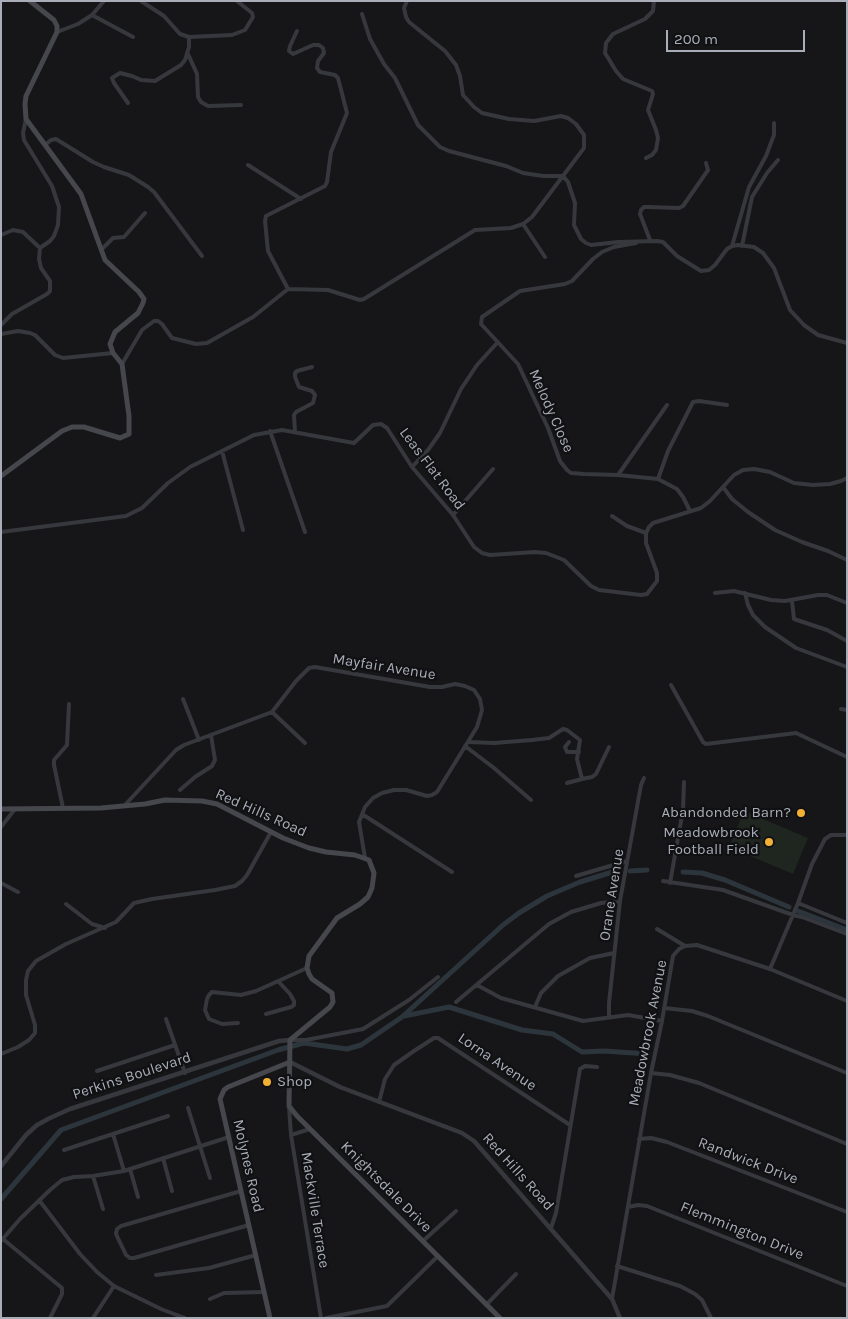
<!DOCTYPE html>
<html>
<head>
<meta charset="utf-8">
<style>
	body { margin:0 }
	#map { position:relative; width:848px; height:1319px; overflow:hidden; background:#161618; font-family:Karla,sans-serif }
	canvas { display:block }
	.frame { position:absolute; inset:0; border:2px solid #a8adb8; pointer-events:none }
	.scale { position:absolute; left:666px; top:30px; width:139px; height:22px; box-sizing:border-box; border:2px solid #a8adb8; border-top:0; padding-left:6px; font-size:15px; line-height:18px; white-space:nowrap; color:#a8adb8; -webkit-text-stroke:4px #111113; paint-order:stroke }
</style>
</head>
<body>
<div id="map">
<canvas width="848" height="1319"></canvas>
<div class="frame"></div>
<div class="scale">200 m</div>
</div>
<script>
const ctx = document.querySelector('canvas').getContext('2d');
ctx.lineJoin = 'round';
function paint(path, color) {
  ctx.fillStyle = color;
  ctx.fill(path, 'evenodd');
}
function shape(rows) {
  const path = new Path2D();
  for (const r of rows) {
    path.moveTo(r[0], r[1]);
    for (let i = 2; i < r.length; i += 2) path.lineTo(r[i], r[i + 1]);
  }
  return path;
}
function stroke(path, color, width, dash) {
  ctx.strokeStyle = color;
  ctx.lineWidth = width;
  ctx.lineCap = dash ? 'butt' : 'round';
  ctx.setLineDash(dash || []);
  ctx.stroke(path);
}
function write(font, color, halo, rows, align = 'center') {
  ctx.font = font + ' Karla,sans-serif';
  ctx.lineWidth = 4.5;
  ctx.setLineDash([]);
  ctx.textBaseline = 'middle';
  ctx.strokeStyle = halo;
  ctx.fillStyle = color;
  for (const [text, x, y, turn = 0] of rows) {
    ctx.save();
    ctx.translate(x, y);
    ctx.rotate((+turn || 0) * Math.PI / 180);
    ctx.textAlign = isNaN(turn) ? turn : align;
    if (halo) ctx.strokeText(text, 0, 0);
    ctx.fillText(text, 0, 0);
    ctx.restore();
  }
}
paint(shape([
	[744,811,808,838,793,874,729,847]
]), '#1e261f');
stroke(shape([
	[630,871,647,870],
	[683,872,702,873,725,880,789,907],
	[798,911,847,930],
	[404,1016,449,1007,522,1030,553,1034,582,1052,604,1051,648,1054],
	[1,1199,61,1130,278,1050,304,1043,347,1049,361,1045,402,1017,503,925,519,913,547,896,580,882,619,870]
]), '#2c353c', 5);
stroke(shape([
	[141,1,164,16,180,34,189,37,232,35,245,30,253,17,252,13,237,1],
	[362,14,370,39,384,64,395,78,418,125,440,147,449,151,506,166,523,173,543,176,563,176,568,182,575,203,574,225,581,239,586,243,591,245,618,242,657,241,663,242,677,256,701,271,709,270,715,265,727,249,732,246,738,245,754,247,763,253,774,268,790,310,804,325,818,335,847,343],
	[92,15,133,37],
	[57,32,78,24,92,15,104,1],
	[188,54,197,74,198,97,201,102,208,106,241,105],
	[128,103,114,83,112,78,120,73,132,76,141,80,155,81,181,65,185,60,189,47,189,37],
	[26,119,23,133,24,140,52,186,59,207,58,225,54,236,50,241,40,248],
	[45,145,51,140,56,139,93,162,104,167,129,175,148,187,154,192,202,256],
	[646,158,652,155,656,150,658,138,656,130,648,110,653,94,652,91,623,79,616,71,605,53,606,43,613,34,645,19,653,11,654,1],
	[248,165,301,199],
	[523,224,545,257],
	[1,235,13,230,23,232,40,248],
	[650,240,640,214,641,210,644,207,648,207,679,208,683,206,708,170,706,163],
	[636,243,614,247,602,252,593,259,572,281,565,284,520,291,482,317,481,324,518,364,548,428,560,461,567,470,571,473,584,474,618,475,658,479,677,489,683,497,690,511],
	[732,246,749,187,766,156,774,135,774,123],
	[742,246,752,197,767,173,778,160],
	[101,250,113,238,124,237,145,213],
	[288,289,268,251,265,221,266,216,325,186,327,182,331,152,347,113,338,78,335,75,320,72,317,68,318,61,324,53,323,48,319,45,313,45,293,54,289,51,290,46,297,31],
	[1,325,12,314,47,294,50,291,50,281,41,268,39,259,40,248],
	[1,334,18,331,30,333,35,335,55,355,63,358,113,353],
	[122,364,142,330,154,321,158,321,162,324,172,338,196,344,207,343,253,317,288,289,328,290,360,300,364,299,475,230,511,228,523,224,532,217,584,148,584,135,576,124,568,118,561,116,534,121,509,119,482,113,474,107,463,95,460,76,456,65,445,51,409,22,406,17,404,8,407,1],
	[270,431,305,532],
	[295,432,294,415,296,412,313,403,315,395,312,391,299,387,295,377,295,373,297,371,312,367],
	[222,451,243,530],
	[412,467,428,450,440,433,461,389,477,365,497,343],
	[618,475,667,405],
	[658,479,668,451,693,402,699,401,727,405],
	[723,487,732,499,748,512,775,530,802,542,828,551,847,560],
	[453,515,493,469],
	[612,516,627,526,646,533],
	[1,532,126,516,142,508,168,483,190,467,254,435,282,430,354,443,373,425,381,424,387,428,412,467,453,515,474,547,482,553,490,555,535,552,546,553,564,560,591,586,599,590,641,595,647,594,657,581,657,573,646,543,646,533,649,527,653,523,701,508,710,501,734,475,743,470,754,469,770,472,794,483,813,485,830,484,841,481,847,478],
	[715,593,734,591,771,600,785,601,818,595,827,595,847,603],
	[745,593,748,605,753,615,765,627,796,648,847,667],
	[792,601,794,619,827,630,847,641],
	[671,685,703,742,706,744,796,733,847,757],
	[183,699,199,740],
	[841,709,847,710],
	[272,712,305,743],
	[469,742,494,743,532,740,549,738,563,729,567,730,580,740,577,759,582,779,567,783],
	[569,742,565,747,567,752,579,752],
	[465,746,494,768,531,800],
	[582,779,592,777,596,774,609,747],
	[180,790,195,777,212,766,215,760,211,735],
	[124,806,176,750,184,745,272,712,296,681,309,668,315,667,430,687,442,687,455,684,465,686,474,690,480,699,482,710,477,727,437,792,432,795,427,796,406,790,394,790,382,793,373,798,365,807,359,822,365,858],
	[63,808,54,765,54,760,67,745,69,704],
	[362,814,452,872],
	[1,827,15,809],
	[576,876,627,861],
	[663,881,723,890,793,915,802,917,847,934],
	[1,883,18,892],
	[670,883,683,810,684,782],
	[798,903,847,923],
	[66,904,92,924,105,928],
	[657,929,685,946],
	[770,969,798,903,812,864,825,839,831,835,847,835],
	[477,985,501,998,583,1021,628,1015,662,1021],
	[456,1002,549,924,571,912,601,903,620,901],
	[535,1007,541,993,558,976,590,958,614,953],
	[664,1008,692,1011,708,1016,847,1073],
	[266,1014,291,1007,294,1005,294,1001,290,994,278,981],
	[609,1017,609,1003,620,901,641,785,644,778],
	[166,1019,185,1073],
	[238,1023,222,1024,209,1019,205,1010,207,999,209,995,212,992,241,995,256,991,307,968],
	[290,1040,306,1040,363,1029,409,1000,438,977],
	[1,1054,18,1047,29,1040,35,1033,35,1025,26,995,26,980,28,971,36,961,66,944,116,922,134,903,152,899,215,890,235,886,242,881,247,875,271,832],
	[97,1071,175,1045],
	[651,1073,670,1075,699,1083,847,1144],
	[379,1102,385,1079,394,1065,414,1051,434,1038,438,1038,570,1125],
	[289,1107,291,1135,321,1318],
	[188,1108,210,1178],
	[113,1134,124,1171],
	[291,1135,310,1129],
	[639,1139,651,1138,667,1142,847,1212],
	[64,1150,168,1116],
	[163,1158,172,1191],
	[130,1169,138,1197],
	[93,1176,103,1209],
	[241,1191,121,1226,117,1229,116,1234,126,1255,130,1258,134,1258,249,1225],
	[39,1200,80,1254,97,1272,114,1286,161,1309,185,1318],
	[628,1207,638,1205,647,1206,847,1286],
	[551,1228,556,1213,580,1069,585,1066,597,1067],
	[3,1239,62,1288,62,1294,50,1318],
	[1,1241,20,1219,50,1190,62,1180,74,1177,93,1176,124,1171,229,1137],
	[423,1241,456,1211],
	[617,1266,680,1286,695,1294,702,1300,711,1318],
	[156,1275,209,1268,256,1255],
	[210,1299,224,1293,264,1292],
	[612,1299,651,1073,662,1021,673,956,679,949,685,946,697,945,770,969,847,1001],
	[486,1305,516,1274],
	[93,1318,114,1286],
	[326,1318,387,1306,437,1257]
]), '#37383d', 4);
stroke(shape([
	[290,1062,340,1087,462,1133,474,1141,612,1299,620,1318],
	[1,1166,26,1135,37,1125,50,1118,70,1109,279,1041,290,1040]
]), '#37383d', 4.5);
stroke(shape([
	[1,476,62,431,72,427,84,427,120,438,129,434,129,416,122,364,113,353,110,344,115,332,138,313,143,303,144,299,139,292,105,260,81,194,26,119,25,104,26,96,57,32,57,26,54,20,30,1],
	[1,809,101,808,145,804,165,800,202,801,217,804,283,838,309,848,326,852,355,855,369,860,374,873,372,888,368,897,360,904,337,918,309,956,307,968,309,974,312,979,332,993,333,1002,330,1007,290,1040,289,1106,297,1116,500,1318],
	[270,1318,220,1099,224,1090,228,1087,290,1062]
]), '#45474d', 5);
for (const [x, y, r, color] of [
	[801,813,5,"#f2b134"],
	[769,842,5,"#f2b134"],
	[267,1082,5,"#f2b134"]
]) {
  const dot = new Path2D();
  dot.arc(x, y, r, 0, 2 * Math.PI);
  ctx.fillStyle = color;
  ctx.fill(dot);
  stroke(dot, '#111113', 2);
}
write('15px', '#a8adb8', '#111113', [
	["Melody Close",551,411,66],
	["Leas Flat Road",432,469,53],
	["Mayfair Avenue",384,667,9],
	["Red Hills Road",261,813,24],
	["Orane Avenue",612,895,-81],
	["Meadowbrook Avenue",648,1033,-79],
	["Lorna Avenue",497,1062,34],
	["Perkins Boulevard",132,1076,-18],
	["Randwick Drive",748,1161,21],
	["Molynes Road",248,1166,77],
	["Red Hills Road",518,1172,48],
	["Knightsdale Drive",386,1187,45],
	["Mackville Terrace",315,1210,81],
	["Flemmington Drive",742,1231,22]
]);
write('15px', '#a8adb8', '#111113', [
	["Abandonded Barn?",791,813],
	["Meadowbrook",759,833],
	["Football Field",759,850],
	["Shop",277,1082,"left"]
], 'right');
</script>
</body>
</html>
